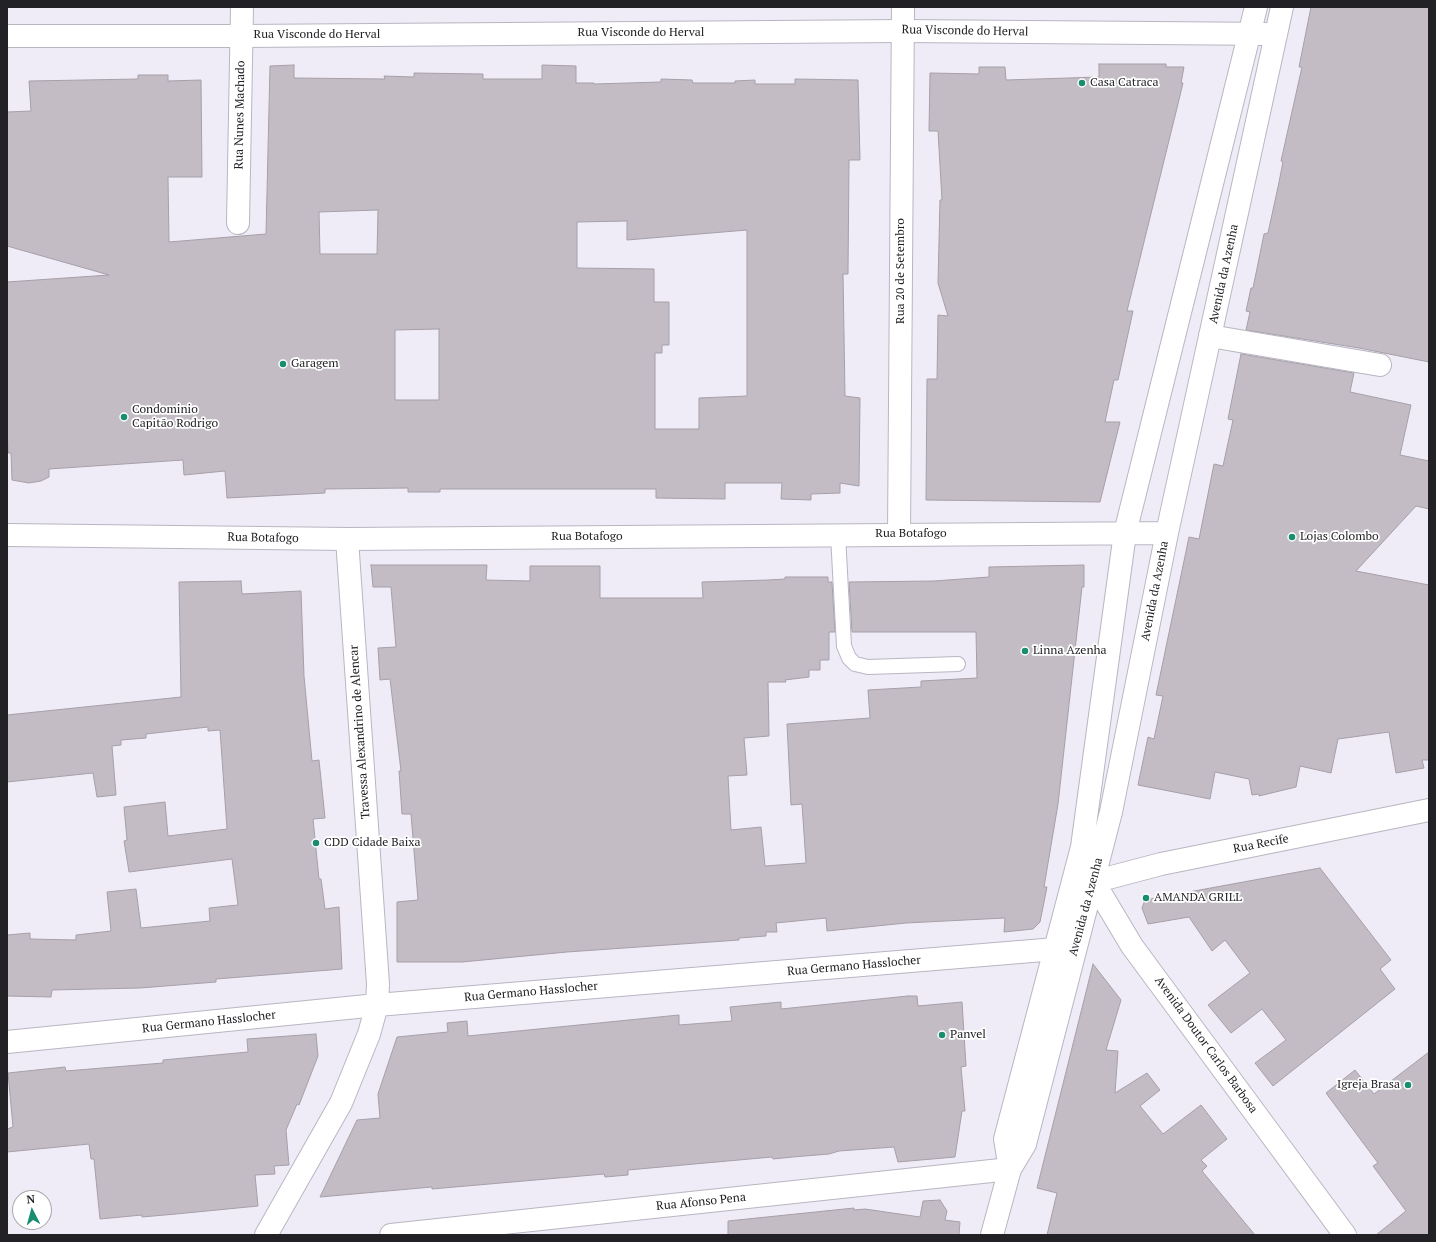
<!DOCTYPE html>
<html>
<head>
<meta charset="utf-8">
<style>
	body { margin:0 }
	#map { position:relative; width:1436px; height:1242px; overflow:hidden; background:#efecf8; font-family:"PT Serif",serif }
	canvas { display:block }
	.frame { position:absolute; inset:0; border:8px solid #222125; pointer-events:none }
	.north { position:absolute; left:12px; top:1190px; width:40px; height:40px; box-sizing:border-box; background:#fff; border:1px solid #a7a6a8; border-radius:50%; rotate:354deg; font-size:11px; font-weight:700; line-height:16px; text-align:center; color:#222125 }
	.north::after { content:''; display:block; margin:auto; width:14px; height:18px; background:#188d6f; clip-path:polygon(50% 0,100% 100%,50% 72%,0 100%) }
</style>
</head>
<body>
<div id="map">
<canvas width="1436" height="1242"></canvas>
<div class="frame"></div>
<div class="north">N</div>
</div>
<script>
const ctx = document.querySelector('canvas').getContext('2d');
ctx.lineJoin = 'round';
function paint(path, color) {
  ctx.fillStyle = color;
  ctx.fill(path, 'evenodd');
}
function shape(rows) {
  const path = new Path2D();
  for (const r of rows) {
    path.moveTo(r[0], r[1]);
    for (let i = 2; i < r.length; i += 2) path.lineTo(r[i], r[i + 1]);
  }
  return path;
}
function stroke(path, color, width, dash) {
  ctx.strokeStyle = color;
  ctx.lineWidth = width;
  ctx.lineCap = dash ? 'butt' : 'round';
  ctx.setLineDash(dash || []);
  ctx.stroke(path);
}
function write(font, color, halo, rows, align = 'center') {
  ctx.font = font + ' "PT Serif",serif';
  ctx.lineWidth = 3.5;
  ctx.setLineDash([]);
  ctx.textBaseline = 'middle';
  ctx.strokeStyle = halo;
  ctx.fillStyle = color;
  for (const [text, x, y, turn = 0] of rows) {
    ctx.save();
    ctx.translate(x, y);
    ctx.rotate((+turn || 0) * Math.PI / 180);
    ctx.textAlign = isNaN(turn) ? turn : align;
    if (halo) ctx.strokeText(text, 0, 0);
    ctx.fillText(text, 0, 0);
    ctx.restore();
  }
}
const building = shape([
	[1311,7,1429,7,1429,362,1359,348,1246,330,1250,312,1246,311,1251,288,1253,288,1264,234,1268,233,1278,187,1283,162,1281,161,1302,67,1299,67,1311,7],
	[1099,64,1166,64,1166,67,1184,67,1181,83,1183,83,1176,112,1127,311,1133,311,1118,380,1114,380,1105,422,1120,422,1100,502,926,500,927,379,937,379,938,315,948,316,938,283,940,200,942,200,938,131,929,131,930,73,979,74,979,67,1005,67,1006,80,1099,77,1099,64],
	[294,65,294,78,385,79,384,76,414,77,414,73,483,74,483,79,542,79,542,65,576,66,576,83,594,83,594,84,661,82,661,79,692,80,693,83,735,83,735,81,755,80,755,84,795,84,795,79,858,80,860,160,849,160,848,274,843,274,845,396,860,398,859,486,840,483,840,493,811,494,811,500,781,499,782,483,725,483,725,499,656,498,656,489,440,489,440,492,408,492,408,488,325,489,325,493,227,498,225,471,184,475,183,460,49,469,49,477,41,481,29,483,12,480,11,453,8,453,7,423,7,282,109,275,7,246,7,112,31,111,29,81,138,79,138,75,168,75,168,81,201,80,202,177,168,177,169,242,266,234,270,66,294,65],
	[378,210,377,254,320,254,319,212,378,210],
	[627,221,627,240,747,230,747,396,699,398,699,429,655,429,655,353,662,353,662,345,669,345,669,302,654,302,654,269,577,268,577,222,627,221],
	[439,329,439,400,395,400,395,330,439,329],
	[1241,354,1354,373,1350,392,1411,405,1400,455,1429,461,1429,509,1416,506,1356,571,1429,585,1429,760,1422,760,1424,768,1396,773,1389,732,1338,739,1331,773,1300,766,1296,787,1259,796,1259,794,1252,795,1249,779,1215,772,1210,799,1138,785,1148,737,1154,739,1163,696,1156,695,1189,537,1199,539,1214,464,1223,466,1233,420,1228,419,1241,354],
	[371,565,487,565,486,580,530,581,530,566,600,566,600,598,703,598,702,582,768,580,785,579,785,577,828,577,828,582,832,582,835,632,829,632,829,660,820,660,820,670,809,670,809,677,785,680,786,682,768,682,769,736,744,738,747,775,728,776,731,830,761,827,765,866,806,863,802,804,791,805,787,724,870,718,868,690,921,687,921,681,977,678,976,632,852,632,849,582,934,581,989,577,989,567,1084,565,1084,587,1082,587,1058,804,1044,887,1047,887,1040,922,1033,929,1004,932,1005,918,906,923,827,931,826,918,776,923,777,932,766,932,766,936,739,938,739,940,567,952,462,962,397,962,397,902,418,900,411,814,402,814,399,771,401,771,390,679,380,680,378,648,396,647,391,587,373,587,371,565],
	[241,581,242,594,301,591,304,676,312,761,319,760,325,818,313,819,319,879,321,879,325,909,339,907,342,969,216,979,216,982,140,988,52,990,51,997,7,996,7,935,30,933,30,939,76,940,76,935,111,931,107,892,136,889,141,928,210,921,209,908,238,905,232,859,129,872,124,841,127,840,124,807,165,802,168,836,227,829,220,730,208,731,208,727,146,734,146,738,121,740,121,745,112,746,116,795,97,797,93,773,7,782,7,715,181,697,179,582,241,581],
	[1320,868,1391,960,1380,969,1395,989,1273,1086,1255,1063,1286,1040,1262,1009,1231,1033,1208,1005,1250,973,1225,940,1212,951,1189,917,1148,924,1142,908,1145,900,1320,868],
	[1093,964,1121,1000,1106,1050,1118,1051,1115,1093,1147,1073,1160,1090,1140,1106,1163,1134,1201,1105,1227,1139,1201,1160,1207,1166,1202,1171,1255,1235,1047,1235,1057,1193,1037,1188,1093,964],
	[908,996,917,996,918,1006,962,1002,966,1066,961,1067,965,1111,962,1111,955,1157,898,1162,894,1147,839,1151,829,1154,793,1157,773,1159,772,1157,628,1170,628,1175,605,1177,604,1174,432,1189,432,1187,320,1197,357,1120,380,1118,378,1094,397,1037,448,1032,447,1023,467,1021,468,1036,679,1015,679,1025,732,1021,730,1007,781,1002,781,1009,908,996],
	[316,1034,318,1056,299,1105,297,1104,286,1130,289,1165,274,1166,275,1174,255,1175,258,1206,176,1214,142,1217,142,1215,100,1219,94,1159,91,1159,89,1144,7,1152,7,1129,13,1127,8,1073,65,1067,66,1071,163,1063,163,1060,248,1052,247,1039,316,1034],
	[1429,1052,1429,1235,1376,1235,1406,1211,1373,1166,1378,1163,1326,1093,1355,1070,1374,1094,1429,1052],
	[940,1200,947,1211,945,1220,960,1222,959,1235,728,1235,728,1221,854,1208,854,1210,865,1209,920,1217,923,1201,940,1200]
]);
paint(building, '#c3bcc5');
stroke(building, '#a69fa8', 1);
const lane = shape([
	[838,535,844,646,849,658,855,664,868,667,958,664]
]);
const street = shape([
	[238,223,242,7],
	[1210,336,1380,365],
	[899,534,903,7],
	[7,1042,377,1005,1056,949],
	[266,1235,341,1103,369,1034,377,1005,378,984,347,539],
	[391,1235,1010,1169]
]);
const secondary = shape([
	[7,36,242,36,903,31,1276,34],
	[7,535,347,539,1167,533],
	[1089,874,1132,946,1345,1235],
	[1093,882,1161,864,1429,810],
	[1010,1169,1005,1139,1082,847,1125,533,1256,7],
	[992,1235,1010,1169,1025,1144,1111,812,1167,533,1282,7]
]);
stroke(lane, '#b8b6c1', 16);
stroke(street, '#b8b6c1', 24);
stroke(secondary, '#b8b6c1', 24);
stroke(lane, '#fff', 14);
stroke(street, '#fff', 22);
stroke(secondary, '#fff', 22);
for (const [x, y, r, color] of [
	[1082,83,4,"#188d6f"],
	[283,364,4,"#188d6f"],
	[124,417,4,"#188d6f"],
	[1292,537,4,"#188d6f"],
	[1025,651,4,"#188d6f"],
	[316,843,4,"#188d6f"],
	[1146,898,4,"#188d6f"],
	[942,1035,4,"#188d6f"],
	[1408,1085,4,"#188d6f"]
]) {
  const dot = new Path2D();
  dot.arc(x, y, r, 0, 2 * Math.PI);
  ctx.fillStyle = color;
  ctx.fill(dot);
  stroke(dot, '#fff', 1.5);
}
write('12px', '#222125', '#fff', [
	["Rua Visconde do Herval",965,31,1],
	["Rua Visconde do Herval",641,33],
	["Rua Visconde do Herval",317,35],
	["Rua Nunes Machado",240,115,-89],
	["Rua 20 de Setembro",901,271,-90],
	["Avenida da Azenha",1224,274,-78],
	["Rua Botafogo",911,534],
	["Rua Botafogo",587,537],
	["Rua Botafogo",263,538,1],
	["Avenida da Azenha",1155,591,-79],
	["Travessa Alexandrino de Alencar",360,732,-94],
	["Rua Recife",1261,844,-11],
	["Avenida da Azenha",1086,907,-75],
	["Rua Germano Hasslocher",854,966,-5],
	["Rua Germano Hasslocher",531,992,-5],
	["Rua Germano Hasslocher",209,1022,-6],
	["Avenida Doutor Carlos Barbosa",1206,1045,54],
	["Rua Afonso Pena",701,1202,-6]
]);
write('12px', '#222125', '#fff', [
	["Casa Catraca",1090,83],
	["Garagem",291,364],
	["Condominio",132,410],
	["Capitão Rodrigo",132,424],
	["Lojas Colombo",1300,537],
	["Linna Azenha",1033,651],
	["CDD Cidade Baixa",324,843],
	["AMANDA GRILL",1154,898],
	["Panvel",950,1035],
	["Igreja Brasa",1400,1085,"right"]
], 'left');
</script>
</body>
</html>
